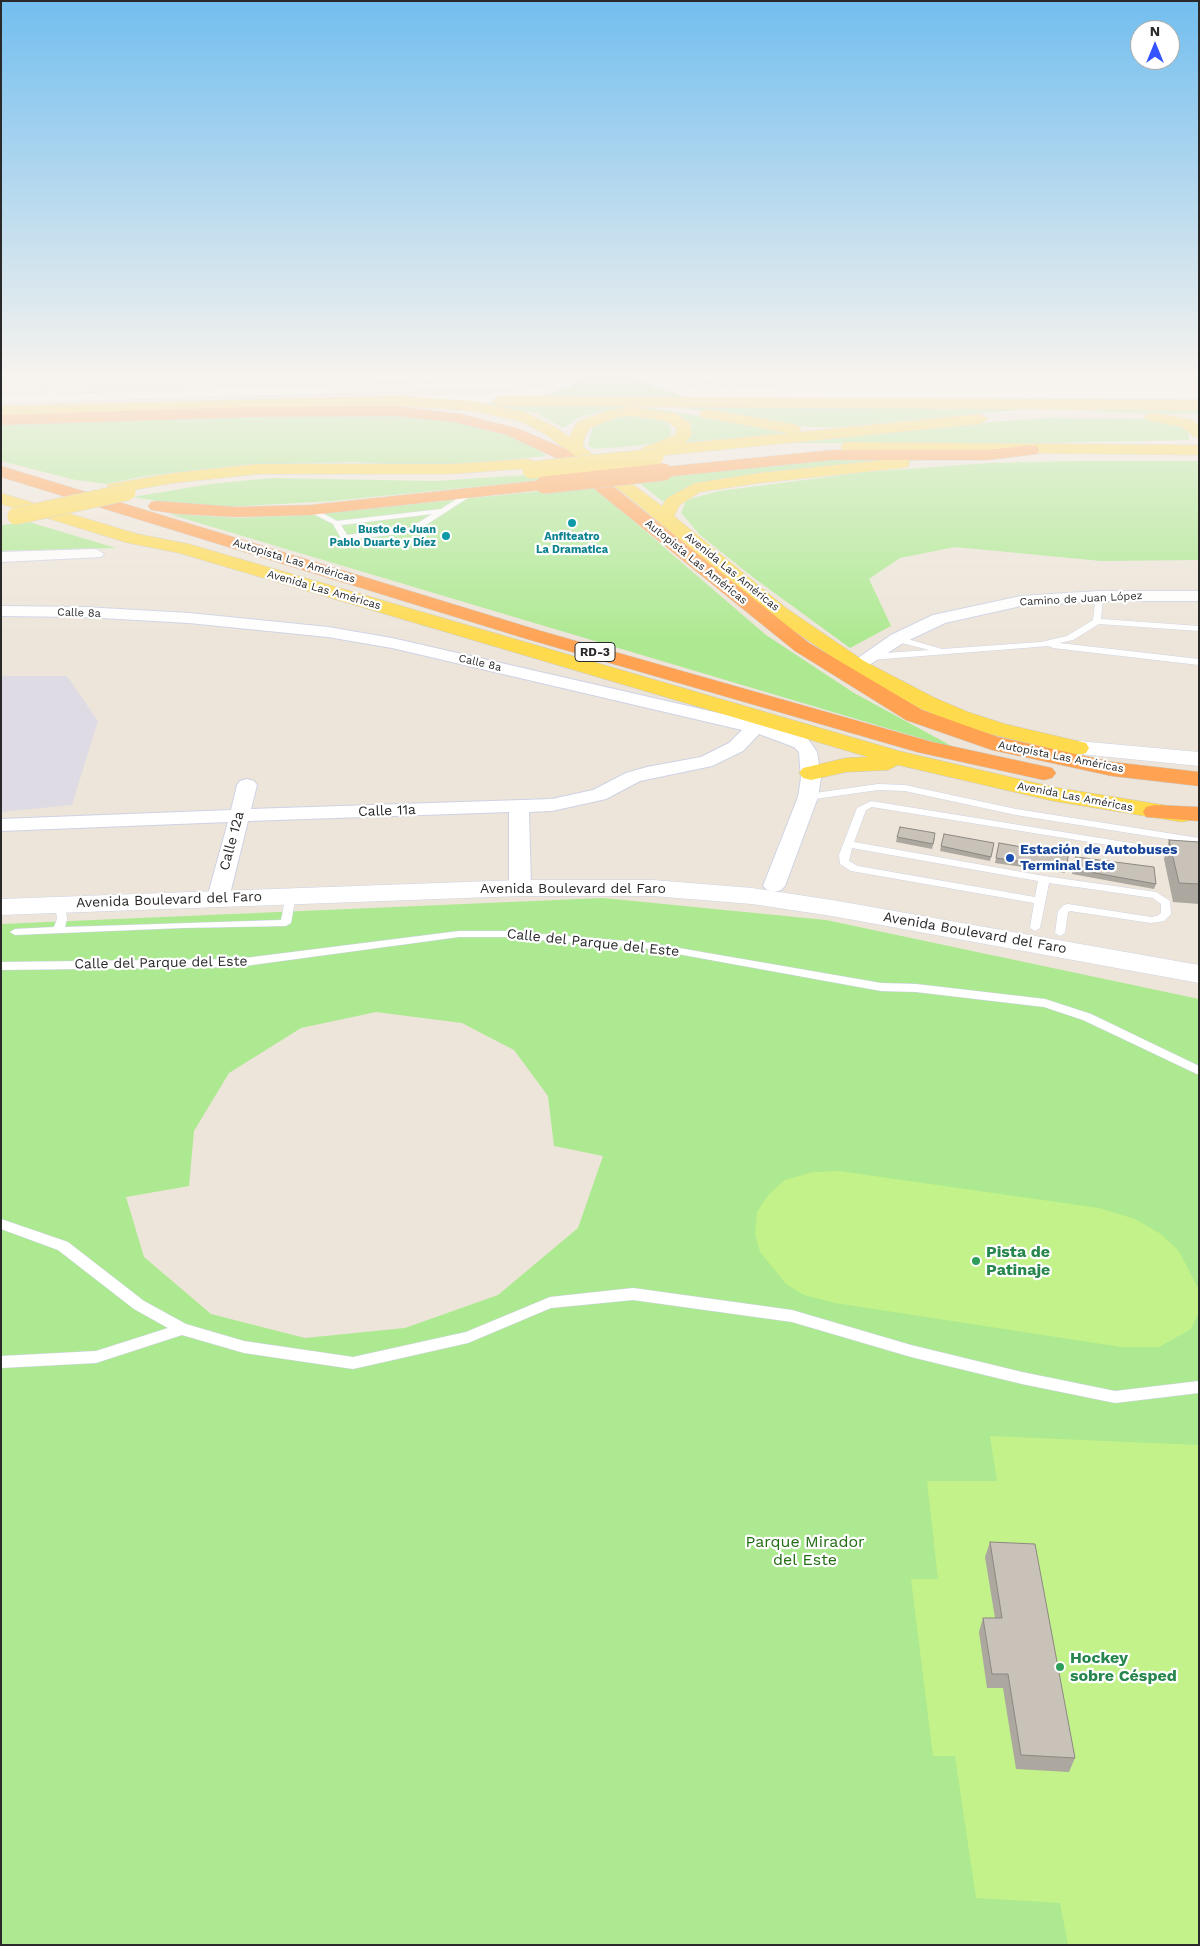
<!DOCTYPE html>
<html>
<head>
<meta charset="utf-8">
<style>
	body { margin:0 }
	#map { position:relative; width:1200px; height:1946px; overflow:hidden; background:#ede5d9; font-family:"Work Sans",sans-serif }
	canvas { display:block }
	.frame { position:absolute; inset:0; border:2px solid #292929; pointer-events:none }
	.north { position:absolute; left:1130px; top:20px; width:50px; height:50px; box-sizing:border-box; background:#fff; border:1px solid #a9a9a9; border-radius:50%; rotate:0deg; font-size:14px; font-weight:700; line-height:20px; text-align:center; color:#292929 }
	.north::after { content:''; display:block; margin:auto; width:18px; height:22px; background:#3454ff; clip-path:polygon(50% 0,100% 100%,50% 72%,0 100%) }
</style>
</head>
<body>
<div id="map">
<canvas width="1200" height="1946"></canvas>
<div class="frame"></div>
<div class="north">N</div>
</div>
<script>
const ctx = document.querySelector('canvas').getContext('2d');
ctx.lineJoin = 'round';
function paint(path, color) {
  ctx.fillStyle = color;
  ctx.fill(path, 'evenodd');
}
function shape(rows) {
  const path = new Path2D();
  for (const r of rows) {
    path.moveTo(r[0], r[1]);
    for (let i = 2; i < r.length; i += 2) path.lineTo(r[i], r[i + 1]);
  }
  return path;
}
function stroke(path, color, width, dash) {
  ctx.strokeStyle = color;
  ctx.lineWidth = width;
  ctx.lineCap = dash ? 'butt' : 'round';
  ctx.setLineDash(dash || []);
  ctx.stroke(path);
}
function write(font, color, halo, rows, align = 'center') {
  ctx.font = font + ' "Work Sans",sans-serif';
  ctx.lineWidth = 4.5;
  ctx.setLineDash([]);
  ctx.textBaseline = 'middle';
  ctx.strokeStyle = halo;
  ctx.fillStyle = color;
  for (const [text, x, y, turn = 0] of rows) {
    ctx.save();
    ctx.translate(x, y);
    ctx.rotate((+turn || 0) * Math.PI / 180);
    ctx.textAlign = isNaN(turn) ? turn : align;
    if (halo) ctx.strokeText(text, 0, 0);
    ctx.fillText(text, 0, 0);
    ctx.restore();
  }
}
paint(shape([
	[1,676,67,676,98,721,72,805,1,812]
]), '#dedbe4');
paint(shape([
	[231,376,261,376,257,384,227,384]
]), '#f1e4c6');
paint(shape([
	[584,374,626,374,647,384,700,397,532,397,574,382],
	[477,403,652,408,793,433,686,442,692,426,679,417,625,409,607,410,580,417,563,428,537,413],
	[663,404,863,406,1026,409,837,427,813,427,785,425],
	[1199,407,1199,414,1078,412,1126,409],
	[406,413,455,421,526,440,546,456,432,467,355,462,243,465,145,476,106,484,71,479,1,461,1,424],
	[640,415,663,419,671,428,671,436,657,443,633,446,593,449,588,445,593,426,615,416],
	[1047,418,1158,419,1188,428,1189,440,980,444,795,443,965,424],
	[838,457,943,458,718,481,665,503,634,479],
	[1079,461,1199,461,1199,560,1101,561,955,547,900,558,869,579,891,626,850,648,754,578,700,535,681,513,686,500,719,491,866,472,989,463],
	[544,474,584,476,332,501,243,506,188,506,133,497,210,484,272,478,435,481],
	[593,486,766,635,854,693,957,749,169,514,238,518,303,515],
	[29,522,116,548,1,551,1,525],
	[603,898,826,920,1199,999,1199,1945,1,1945,1,924],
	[376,1012,462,1023,514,1050,548,1096,554,1146,603,1156,578,1228,498,1295,405,1328,305,1338,211,1314,144,1257,126,1197,189,1186,194,1131,229,1073,301,1028]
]), '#ace990');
paint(shape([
	[839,1171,1099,1208,1135,1219,1161,1234,1179,1251,1198,1288,1199,1312,1191,1329,1159,1347,1121,1347,835,1303,804,1295,786,1284,760,1252,755,1234,757,1212,769,1194,785,1180,813,1172],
	[990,1436,1199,1445,1199,1945,1068,1945,1060,1903,976,1898,955,1756,933,1756,911,1579,938,1579,927,1481,997,1481]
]), '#c3f28a');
const service = shape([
	[700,374,708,374,702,377,705,387,702,389,699,387,696,376,700,374],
	[724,374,733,375,735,393,730,392,727,376,724,374],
	[470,490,477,492,415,532,345,540,342,540,333,524,306,510,313,508,337,521,441,509,470,490],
	[432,514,410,528,347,535,341,525,432,514],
	[1096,594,1103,596,1101,619,1199,626,1199,631,1099,624,1073,640,1059,643,1199,659,1199,665,1053,648,1049,646,871,660,867,657,871,654,929,650,894,641,893,639,897,636,942,649,1041,642,1067,636,1093,620,1096,594],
	[878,784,905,785,1016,809,1199,838,1199,844,1016,815,905,791,878,790,808,800,803,797,808,794,878,784],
	[871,801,1137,844,1138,846,1133,849,872,807,866,810,854,842,1044,876,1156,892,1170,901,1171,914,1164,921,1151,923,1070,911,1068,912,1065,933,1060,936,1055,933,1058,911,1064,905,1068,904,1151,917,1157,916,1161,913,1161,904,1153,898,1049,883,1040,928,1035,931,1030,928,1034,903,851,871,840,864,839,855,857,808,871,801],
	[852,848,1038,881,1035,897,858,866,849,861,852,848],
	[291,892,296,895,291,923,286,926,182,928,15,935,10,932,15,929,54,927,57,919,55,904,60,901,65,904,67,919,65,927,281,920,286,895,291,892],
	[459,931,506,931,650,943,881,983,916,984,1045,999,1091,1014,1199,1066,1199,1075,1083,1020,1044,1007,916,992,881,991,650,949,506,937,459,937,237,967,1,970,1,962,237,959,459,931],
	[1,1219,68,1242,144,1301,186,1324,244,1341,353,1357,466,1332,550,1297,633,1288,792,1310,911,1345,1022,1372,1115,1391,1199,1381,1199,1393,1115,1403,1022,1384,911,1357,792,1322,633,1300,551,1308,468,1343,353,1369,244,1353,182,1335,96,1363,1,1368,1,1356,96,1351,168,1328,134,1309,58,1250,1,1229,1,1219]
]);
const minor = shape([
	[60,374,72,374,57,394,494,381,530,378,544,374,558,374,544,383,494,389,1,403,1,395,44,394,60,374],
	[702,383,733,388,794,390,1199,390,1199,398,794,398,733,396,698,390,696,387,702,383],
	[96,549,104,554,101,557,1,562,1,552,96,549],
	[1099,591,1199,591,1199,601,1099,601,1021,606,945,623,903,643,863,669,851,669,848,665,891,635,933,615,1021,596,1099,591],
	[1,606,84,607,189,613,328,627,392,638,771,725,808,739,817,752,821,778,818,797,785,886,781,890,774,892,767,890,763,886,798,797,801,778,799,752,794,747,759,734,743,751,712,766,640,781,606,799,552,811,529,812,531,888,527,892,520,894,513,892,509,888,509,812,248,821,229,898,226,903,218,904,210,903,207,898,228,822,1,831,1,819,231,810,237,785,240,781,247,779,254,781,257,785,251,809,552,799,593,790,626,773,647,767,701,757,729,743,742,730,392,648,328,637,189,623,84,617,1,616,1,606]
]);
const tertiary = shape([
	[570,374,587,374,570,387,524,401,416,406,408,401,416,396,523,391,560,381,570,374],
	[630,374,649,374,685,386,761,395,769,400,761,405,684,396,657,388,632,377,630,374],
	[520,880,653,880,752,888,832,900,1199,965,1199,983,832,916,752,904,653,896,520,896,1,915,1,899,520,880]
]);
const secondary = shape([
	[1078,741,1199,752,1199,766,1070,753,1067,748,1070,743,1078,741]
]);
const primary = shape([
	[401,396,473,401,525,412,557,428,569,437,577,422,609,410,629,407,499,406,491,401,499,396,1199,400,1199,410,634,407,677,414,690,423,692,435,685,443,788,433,701,417,699,414,701,411,707,409,793,424,799,426,801,429,799,432,980,414,988,419,980,424,648,457,642,456,640,452,642,448,673,436,676,434,676,428,666,421,632,416,618,417,590,428,584,439,583,447,662,506,667,498,695,483,759,473,902,458,908,459,910,463,908,467,902,468,759,483,700,492,680,505,674,516,786,608,864,661,935,698,968,712,1005,724,1086,743,1089,748,1086,753,1078,755,990,734,952,722,919,708,850,669,772,616,630,498,545,434,520,421,473,411,401,406,1,416,1,406,401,396],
	[1152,412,1193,420,1199,425,1199,438,1193,436,1182,427,1146,420,1144,417,1152,412],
	[849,442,1199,445,1199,455,843,451,841,447,843,443,849,442],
	[526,459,532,460,535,464,532,468,451,474,258,474,174,483,115,493,109,492,106,488,109,484,115,483,174,473,258,464,451,464,526,459],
	[1,493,138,534,189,544,899,751,1053,787,1182,808,1191,810,1194,815,1191,820,1182,822,1053,801,898,765,888,770,846,772,811,780,803,778,799,773,803,768,846,758,868,757,179,553,128,543,1,504,1,493]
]);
const motorway = shape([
	[394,406,461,414,519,429,568,450,809,643,922,710,998,737,1112,762,1199,772,1199,786,1112,776,992,750,906,720,795,651,556,458,507,435,455,422,394,416,250,417,1,425,1,415,250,407,394,406],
	[1031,445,1037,446,1039,450,1037,454,988,460,832,460,664,477,658,476,655,472,658,468,664,467,832,450,988,450,1031,445],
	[1,466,541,631,932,742,1052,768,1056,773,1052,778,1044,780,917,752,527,639,1,477,1,466],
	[544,480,550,481,553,485,550,489,310,515,237,517,178,514,151,510,148,506,151,502,157,501,237,507,310,505,544,480],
	[1155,805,1199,807,1199,821,1146,817,1143,812,1146,807,1155,805]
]);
stroke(service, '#ced2e4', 1);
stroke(minor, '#ced2e4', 2);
stroke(tertiary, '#ced2e4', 1);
stroke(secondary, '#ced2e4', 1);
stroke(primary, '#c7c7c7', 1);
stroke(motorway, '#c7c7c7', 1);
paint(service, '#fff');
paint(minor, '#fff');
paint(tertiary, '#fff');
paint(secondary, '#fff');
paint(primary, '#feda4d');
paint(motorway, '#ffa252');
const primaryBridge = shape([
	[531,470,655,457],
	[16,516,127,492]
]);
const motorwayBridge = shape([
	[544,485,664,472]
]);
stroke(primaryBridge, '#c7c7c7', 18, []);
stroke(motorwayBridge, '#c7c7c7', 18, []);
stroke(primaryBridge, '#feda4d', 17);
stroke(motorwayBridge, '#ffa252', 17);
paint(shape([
	[897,837,935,838,932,849,896,842],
	[1169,840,1199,842,1199,904,1173,902,1164,859],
	[994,843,990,861,940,851,941,846],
	[999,843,1067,868,1065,873,995,863],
	[1076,857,1156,884,1154,889,1072,874],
	[990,1542,1075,1758,1069,1772,1016,1769,1003,1688,987,1688,979,1632,983,1618,995,1618,985,1557]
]), '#aca79f');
const building = shape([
	[900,827,935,833,933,844,897,837,900,827],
	[944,834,994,843,991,857,941,846,944,834],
	[1169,840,1199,842,1199,884,1179,883,1169,840],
	[999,843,1068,855,1067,868,996,858,999,843],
	[1076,857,1154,867,1156,884,1073,869,1076,857],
	[990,1542,1035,1544,1075,1758,1021,1755,1008,1674,992,1674,983,1618,1002,1618,990,1542]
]);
paint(building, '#c8c2b9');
stroke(building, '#8c8882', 1);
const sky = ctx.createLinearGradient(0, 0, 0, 646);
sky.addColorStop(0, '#72beef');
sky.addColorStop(0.58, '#f7f3ee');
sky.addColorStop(1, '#f7f3ee00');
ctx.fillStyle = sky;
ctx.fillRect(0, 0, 1200, 646);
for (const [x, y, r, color] of [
	[572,523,5,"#0f9aa8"],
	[446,536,5,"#0f9aa8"],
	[1010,858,5,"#1a4fb4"],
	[976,1261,5,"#2e9e5b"],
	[1060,1667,5,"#2e9e5b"]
]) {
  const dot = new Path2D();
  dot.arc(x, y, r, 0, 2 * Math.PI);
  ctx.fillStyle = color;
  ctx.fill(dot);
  stroke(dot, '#fff', 2);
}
write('bold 11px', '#0d838f', '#fff', [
	["Busto de Juan",436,530],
	["Pablo Duarte y Díez",436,543],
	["Anfiteatro",572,537,"center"],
	["La Dramatica",572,550,"center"]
], 'right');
write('11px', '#292929', '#fff', [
	["Autopista Las Américas",294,561,17],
	["Autopista Las Américas",696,562,39],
	["Avenida Las Américas",732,572,39],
	["Avenida Las Américas",324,590,16],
	["Camino de Juan López",1081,599,-3],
	["Calle 8a",79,613,2],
	["Calle 8a",480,663,13],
	["Autopista Las Américas",1061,757,11],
	["Avenida Las Américas",1075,797,11]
]);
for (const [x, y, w] of [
	[595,652,40]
]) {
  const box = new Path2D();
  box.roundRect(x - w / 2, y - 9.5, w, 19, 4);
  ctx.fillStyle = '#fff';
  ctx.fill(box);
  stroke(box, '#292929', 1);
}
write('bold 12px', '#292929', null, [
	["RD-3",595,652]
]);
write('14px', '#292929', '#fff', [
	["Calle 11a",387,811,-2],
	["Calle 12a",232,841,-75],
	["Avenida Boulevard del Faro",573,889],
	["Avenida Boulevard del Faro",169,900,-2],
	["Avenida Boulevard del Faro",975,933,10],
	["Calle del Parque del Este",593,943,6],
	["Calle del Parque del Este",161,963,-1]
]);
write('bold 14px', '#164399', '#fff', [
	["Estación de Autobuses",1020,850],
	["Terminal Este",1020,866]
], 'left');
write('bold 16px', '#27864d', '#fff', [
	["Pista de",986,1252],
	["Patinaje",986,1270],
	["Hockey",1070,1658],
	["sobre Césped",1070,1676]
], 'left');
write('16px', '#236c13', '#fff', [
	["Parque Mirador",805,1542],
	["del Este",805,1560]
]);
</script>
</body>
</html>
